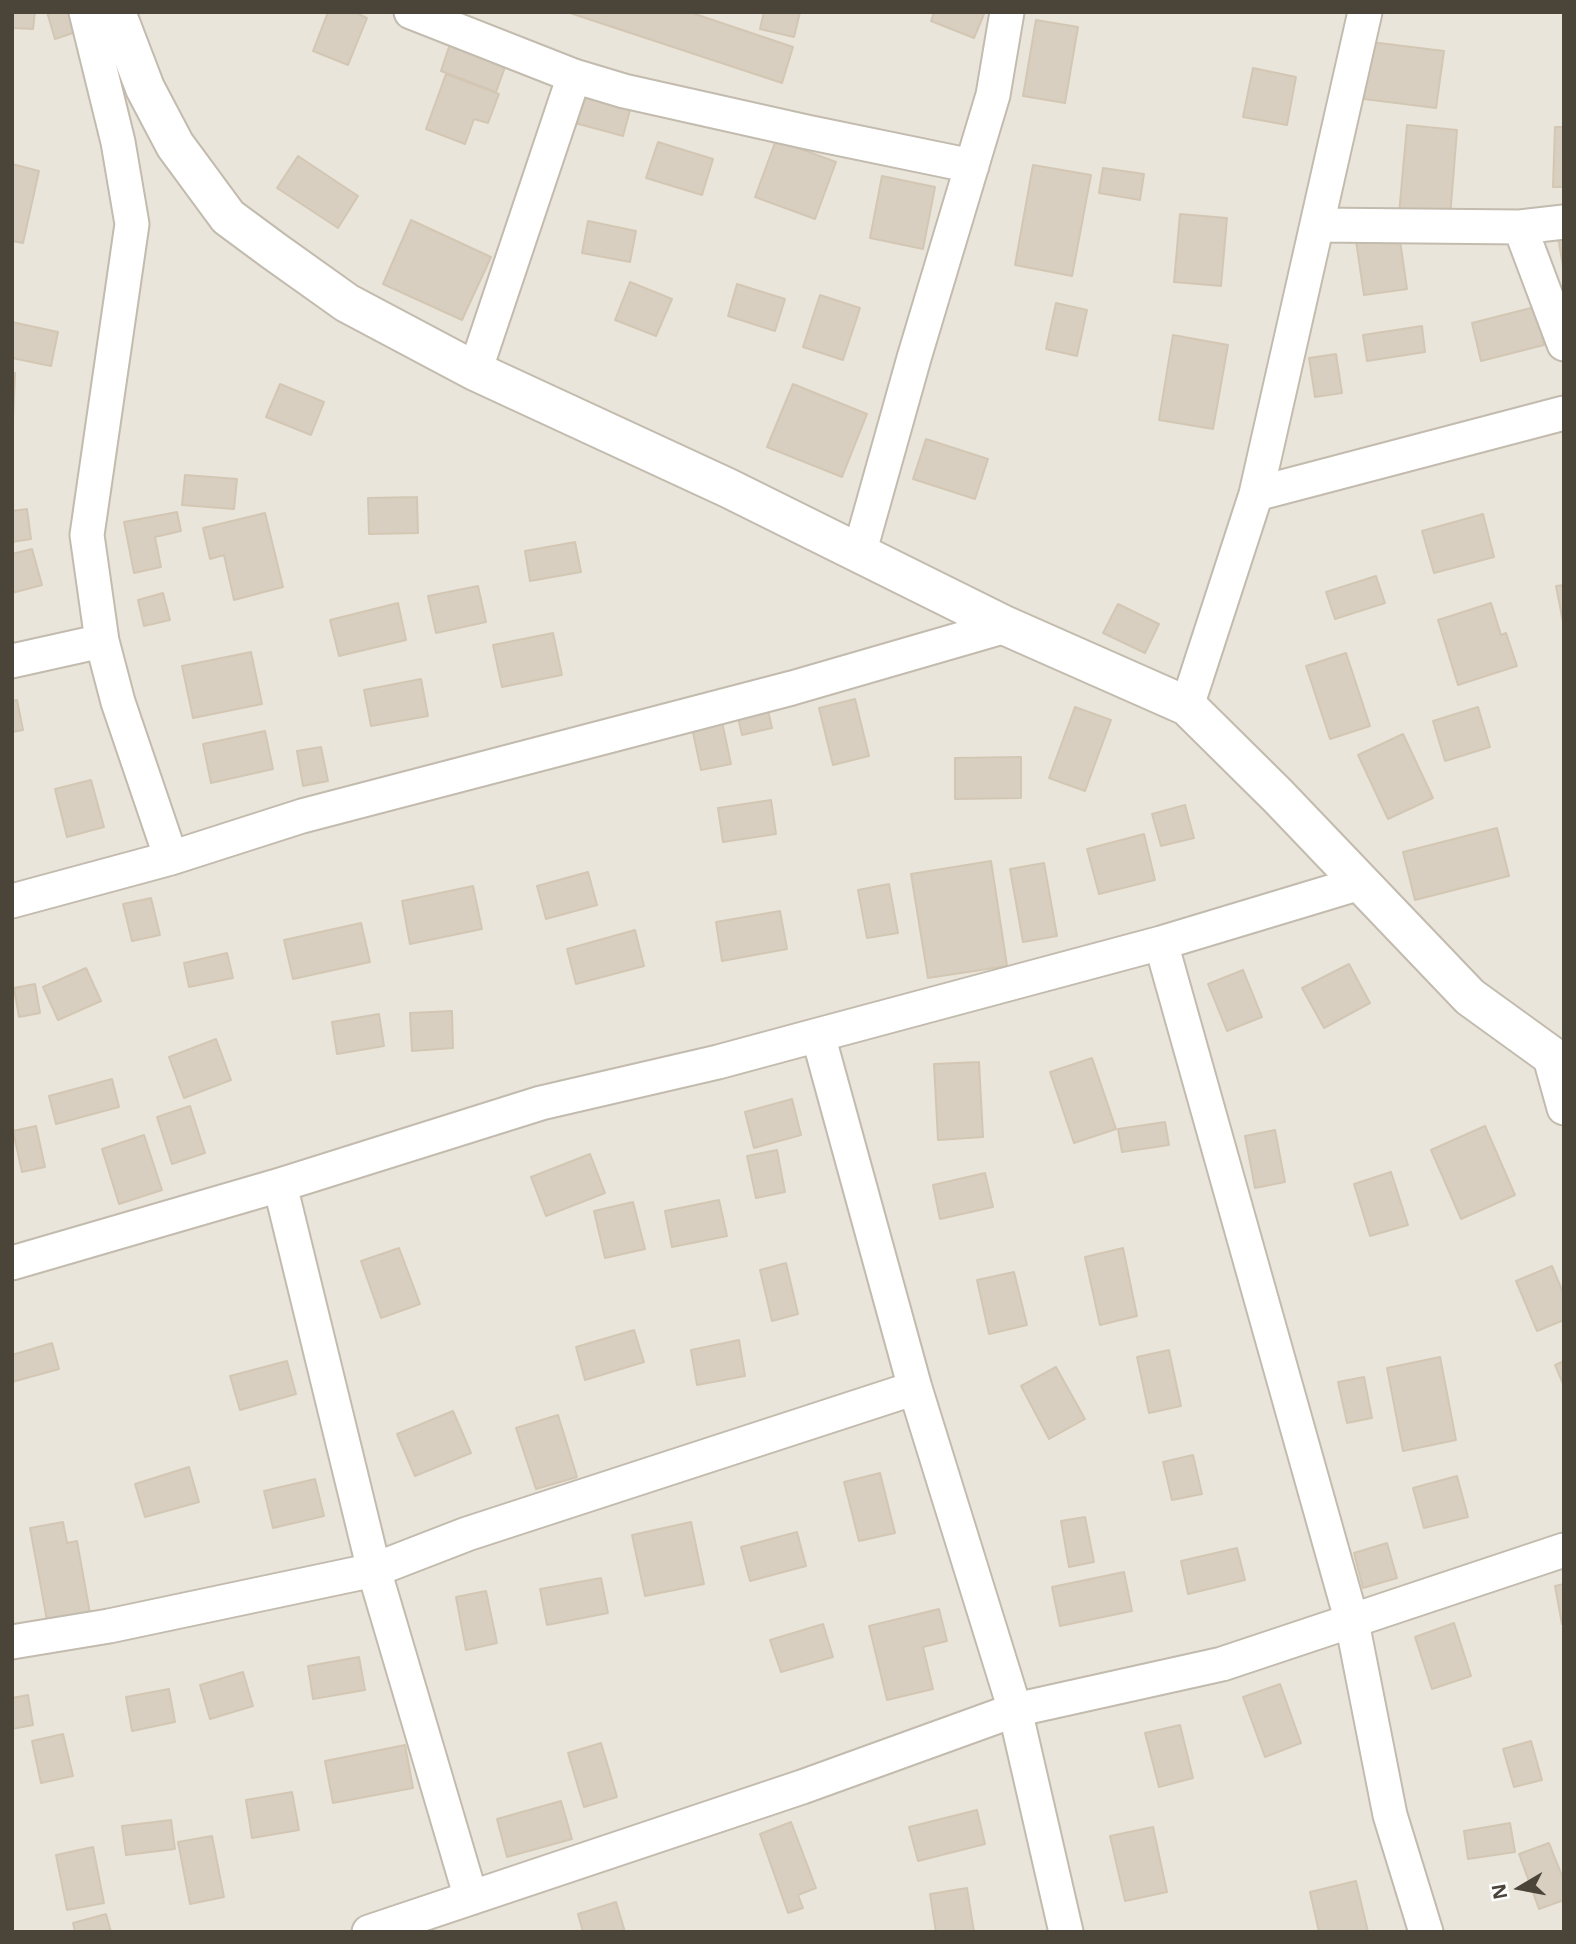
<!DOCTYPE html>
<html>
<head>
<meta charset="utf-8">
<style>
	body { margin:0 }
	#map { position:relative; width:1576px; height:1944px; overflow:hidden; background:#f6f3ec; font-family:"Noto Sans",sans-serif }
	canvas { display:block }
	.frame { position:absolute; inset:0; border:14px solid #4b4439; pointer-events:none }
	.north { position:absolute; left:1485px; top:1853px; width:70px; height:70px; -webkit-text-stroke:5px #fff; paint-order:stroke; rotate:260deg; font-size:19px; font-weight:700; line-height:28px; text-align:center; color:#4b4439 }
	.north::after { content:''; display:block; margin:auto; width:24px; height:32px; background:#4b4439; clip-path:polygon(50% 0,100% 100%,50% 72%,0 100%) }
</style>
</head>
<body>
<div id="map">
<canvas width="1576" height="1944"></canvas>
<div class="frame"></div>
<div class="north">N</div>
</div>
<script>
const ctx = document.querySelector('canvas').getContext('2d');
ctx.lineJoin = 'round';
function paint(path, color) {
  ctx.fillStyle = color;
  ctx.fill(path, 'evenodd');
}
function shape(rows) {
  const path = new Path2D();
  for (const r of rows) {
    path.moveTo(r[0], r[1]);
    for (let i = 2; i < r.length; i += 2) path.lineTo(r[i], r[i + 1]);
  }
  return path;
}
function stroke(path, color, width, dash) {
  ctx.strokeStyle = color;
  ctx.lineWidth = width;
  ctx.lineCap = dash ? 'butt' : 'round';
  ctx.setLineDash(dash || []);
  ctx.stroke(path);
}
paint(shape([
	[12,12,1564,12,1564,1932,12,1932]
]), '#eae5da');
const building = shape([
	[12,12,35,12,33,29,12,28,12,12],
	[47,12,76,12,82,30,55,39,47,12],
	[328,12,354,12,367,18,348,65,313,51,328,12],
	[567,12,689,12,793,47,782,83,567,12],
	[764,12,800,12,794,37,760,29,764,12],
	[934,12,980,12,984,14,974,38,931,21,934,12],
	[1036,20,1078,27,1065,103,1023,96,1036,20],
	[452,38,508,59,496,92,441,71,452,38],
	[1371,42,1444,51,1436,108,1364,99,1371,42],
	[1253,68,1296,77,1287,125,1243,117,1253,68],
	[446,74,499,94,488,123,474,119,465,144,426,129,446,74],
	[585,86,633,99,623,136,575,123,585,86],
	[1407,125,1457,130,1450,218,1399,214,1407,125],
	[1555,127,1564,127,1564,187,1553,187,1555,127],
	[776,140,836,162,815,219,755,197,776,140],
	[658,142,713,159,702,195,646,178,658,142],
	[298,156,358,196,338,228,277,188,298,156],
	[12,164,39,171,23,243,12,241,12,164],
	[1033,165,1091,175,1072,276,1015,265,1033,165],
	[1103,168,1144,174,1140,200,1099,193,1103,168],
	[882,176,935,187,923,249,870,238,882,176],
	[1180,214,1227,218,1221,286,1174,282,1180,214],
	[411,220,491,257,462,320,383,284,411,220],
	[588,221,636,231,630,262,582,253,588,221],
	[1399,234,1407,289,1364,295,1356,241,1399,234],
	[1564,236,1564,272,1558,237,1564,236],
	[630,282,672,299,656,336,615,320,630,282],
	[737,284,785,299,775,331,728,316,737,284],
	[820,295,860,308,843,360,803,347,820,295],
	[1056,303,1087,310,1077,356,1046,349,1056,303],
	[1535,307,1544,345,1481,361,1472,323,1535,307],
	[12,322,58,332,51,366,12,358,12,322],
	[1422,326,1425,352,1367,361,1363,335,1422,326],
	[1173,335,1228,345,1213,429,1159,420,1173,335],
	[1336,354,1342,393,1315,397,1309,358,1336,354],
	[12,373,15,373,12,440,12,373],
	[280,384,324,402,311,435,266,417,280,384],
	[793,384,867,414,842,477,767,447,793,384],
	[926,439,988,459,975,499,913,479,926,439],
	[185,475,237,479,234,509,182,505,185,475],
	[417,497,418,533,369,534,368,498,417,497],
	[27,509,31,539,12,542,12,511,27,509],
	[177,512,181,531,155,537,161,567,134,573,124,522,177,512],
	[265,513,283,587,234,600,224,555,210,559,203,528,265,513],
	[1483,514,1494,557,1434,573,1422,531,1483,514],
	[575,542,581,572,530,581,525,551,575,542],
	[32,549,42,585,12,593,12,554,32,549],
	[1376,576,1385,603,1335,619,1326,592,1376,576],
	[1564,585,1564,627,1556,586,1564,585],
	[478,586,486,622,436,633,428,596,478,586],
	[163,593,170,620,144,626,138,600,163,593],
	[398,603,406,640,339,656,330,620,398,603],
	[1491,603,1501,635,1506,633,1517,666,1458,685,1438,620,1491,603],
	[1118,604,1159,624,1145,653,1103,633,1118,604],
	[553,633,562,675,502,687,493,645,553,633],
	[251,652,262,704,193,718,182,666,251,652],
	[1346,653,1370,726,1330,739,1306,666,1346,653],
	[421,679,428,716,371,726,364,690,421,679],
	[855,699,869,756,833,765,819,708,855,699],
	[17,700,23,730,12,732,12,701,17,700],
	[767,706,772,728,742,735,737,713,767,706],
	[1075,707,1111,720,1085,791,1049,778,1075,707],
	[1478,707,1490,747,1445,761,1433,721,1478,707],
	[722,722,731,764,701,770,692,728,722,722],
	[265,731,273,769,211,783,203,744,265,731],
	[1403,734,1433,798,1388,819,1358,755,1403,734],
	[321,747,328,781,303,786,297,751,321,747],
	[1021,757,1021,798,955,799,955,758,1021,757],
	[91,780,104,827,67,837,55,789,91,780],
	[771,800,776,834,723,842,718,808,771,800],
	[1185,805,1194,838,1161,846,1152,814,1185,805],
	[1497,828,1509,876,1415,900,1403,852,1497,828],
	[1144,834,1155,880,1099,894,1087,849,1144,834],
	[991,861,1007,966,928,978,911,874,991,861],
	[1044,863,1057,936,1023,942,1010,869,1044,863],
	[588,872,597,905,546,919,537,886,588,872],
	[889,884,898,933,867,938,858,890,889,884],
	[473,886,482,929,410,944,402,901,473,886],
	[151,898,160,935,132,941,123,904,151,898],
	[780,911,787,949,722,961,716,922,780,911],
	[361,923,370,962,293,979,284,940,361,923],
	[635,930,644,966,576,984,567,949,635,930],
	[227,953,233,978,189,987,184,963,227,953],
	[1349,964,1370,1003,1324,1028,1302,988,1349,964],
	[86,968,101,1001,58,1020,43,987,86,968],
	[1243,970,1262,1017,1227,1031,1208,984,1243,970],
	[35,984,40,1013,19,1017,14,988,35,984],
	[452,1011,453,1048,412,1051,410,1013,452,1011],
	[379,1014,384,1046,337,1054,332,1022,379,1014],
	[216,1039,231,1080,184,1098,169,1057,216,1039],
	[1092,1058,1116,1129,1074,1143,1050,1072,1092,1058],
	[979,1062,983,1137,938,1140,934,1064,979,1062],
	[112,1079,119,1107,56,1124,49,1096,112,1079],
	[792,1099,801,1135,754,1148,745,1112,792,1099],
	[190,1106,205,1153,172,1164,157,1117,190,1106],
	[1165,1122,1169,1145,1122,1152,1118,1129,1165,1122],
	[36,1126,45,1167,22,1172,13,1131,36,1126],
	[1485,1126,1515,1195,1461,1219,1431,1150,1485,1126],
	[1275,1130,1285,1182,1255,1188,1245,1136,1275,1130],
	[144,1135,162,1190,119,1204,102,1149,144,1135],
	[777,1150,785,1192,756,1198,747,1156,777,1150],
	[590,1154,605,1193,546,1216,531,1177,590,1154],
	[1391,1172,1408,1225,1370,1236,1354,1184,1391,1172],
	[985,1173,993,1207,940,1219,933,1185,985,1173],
	[719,1200,727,1236,672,1247,665,1211,719,1200],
	[633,1202,645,1249,605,1258,594,1211,633,1202],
	[399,1248,420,1304,381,1318,361,1261,399,1248],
	[1123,1248,1137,1316,1100,1325,1085,1257,1123,1248],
	[786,1263,798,1314,772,1321,760,1270,786,1263],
	[1552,1266,1564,1295,1564,1320,1537,1331,1516,1281,1552,1266],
	[1014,1272,1027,1325,989,1334,977,1280,1014,1272],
	[634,1330,644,1362,585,1380,576,1347,634,1330],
	[739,1340,745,1376,697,1385,691,1350,739,1340],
	[52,1343,59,1369,12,1382,12,1355,52,1343],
	[1169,1350,1181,1406,1149,1413,1137,1357,1169,1350],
	[1440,1357,1456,1440,1403,1451,1387,1368,1440,1357],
	[287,1361,296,1394,240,1410,230,1376,287,1361],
	[1564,1361,1564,1386,1555,1365,1564,1361],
	[1056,1367,1085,1419,1049,1439,1021,1386,1056,1367],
	[1364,1377,1372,1418,1347,1423,1338,1382,1364,1377],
	[453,1411,471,1453,415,1476,397,1434,453,1411],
	[558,1415,577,1477,536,1489,516,1428,558,1415],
	[1193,1455,1202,1494,1172,1500,1163,1462,1193,1455],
	[189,1467,199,1502,145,1517,135,1484,189,1467],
	[880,1473,895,1533,859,1541,844,1482,880,1473],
	[1457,1476,1468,1517,1424,1528,1413,1488,1457,1476],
	[315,1479,324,1516,273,1528,264,1491,315,1479],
	[1085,1517,1094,1562,1069,1567,1061,1521,1085,1517],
	[63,1522,67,1543,77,1541,91,1619,48,1626,30,1528,63,1522],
	[691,1522,704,1584,645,1596,632,1535,691,1522],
	[797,1532,806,1566,750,1581,741,1547,797,1532],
	[1387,1543,1397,1578,1363,1588,1354,1553,1387,1543],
	[1237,1548,1245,1580,1188,1594,1181,1561,1237,1548],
	[1124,1572,1132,1611,1060,1626,1052,1587,1124,1572],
	[601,1578,608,1613,547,1625,540,1589,601,1578],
	[1564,1584,1564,1623,1562,1624,1555,1586,1564,1584],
	[486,1591,497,1643,466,1650,456,1597,486,1591],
	[939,1609,947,1641,923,1647,933,1689,887,1700,869,1626,939,1609],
	[1454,1623,1471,1676,1432,1689,1415,1637,1454,1623],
	[823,1624,833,1657,781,1672,770,1640,823,1624],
	[359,1657,365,1690,313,1699,308,1666,359,1657],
	[243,1672,253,1706,210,1719,200,1685,243,1672],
	[1280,1684,1301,1743,1265,1757,1243,1697,1280,1684],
	[169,1689,175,1722,132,1731,126,1697,169,1689],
	[28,1695,33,1725,12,1729,12,1698,28,1695],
	[1180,1725,1193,1778,1159,1787,1145,1733,1180,1725],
	[63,1734,73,1776,41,1783,32,1741,63,1734],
	[1531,1741,1542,1780,1514,1787,1503,1749,1531,1741],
	[601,1743,617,1797,584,1807,568,1753,601,1743],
	[405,1745,413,1788,333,1803,325,1761,405,1745],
	[292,1792,299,1830,252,1838,246,1800,292,1792],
	[561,1801,572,1839,507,1857,497,1819,561,1801],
	[977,1810,985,1844,918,1861,909,1827,977,1810],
	[171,1820,175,1849,126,1855,122,1826,171,1820],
	[791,1822,816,1888,798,1895,803,1908,788,1913,760,1834,791,1822],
	[1510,1823,1515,1852,1468,1859,1464,1831,1510,1823],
	[1153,1827,1167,1892,1125,1901,1110,1836,1153,1827],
	[212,1836,224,1897,190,1904,178,1842,212,1836],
	[1549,1843,1564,1881,1564,1900,1539,1909,1519,1854,1549,1843],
	[93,1847,104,1903,67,1910,56,1855,93,1847],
	[1356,1881,1368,1932,1319,1932,1310,1892,1356,1881],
	[967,1888,974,1932,936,1932,930,1894,967,1888],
	[616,1902,625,1932,583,1932,578,1914,616,1902],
	[106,1914,111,1932,75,1932,73,1923,106,1914]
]);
paint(building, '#d8cfc1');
stroke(building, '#d3c7b4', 2);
const minor = shape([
	[86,12,118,142,132,224,87,535,102,641,118,702,171,858],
	[411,12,574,76,624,91,807,132,972,166],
	[1318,225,1520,227,1564,222],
	[1520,227,1564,344],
	[475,371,574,76],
	[1256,494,1564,413],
	[859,554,914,358,993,95,1007,12],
	[12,661,102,641],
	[1187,706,1256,494,1365,12],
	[12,901,171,858,302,816,792,688,1006,626],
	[1161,943,1352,1622,1390,1815,1426,1932],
	[818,1035,915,1388,1015,1710,1066,1932],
	[1549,1054,1564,1108],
	[280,1185,374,1570,471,1898],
	[12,1263,280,1185,541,1103,718,1062,818,1035,1161,943,1360,883],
	[12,1642,109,1626,374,1570,467,1534,915,1388],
	[369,1932,802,1787,1015,1710,1222,1664,1564,1550]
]);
const tertiary = shape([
	[116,12,145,88,175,145,228,217,274,251,347,303,475,371,728,488,1006,626,1187,706,1278,796,1470,997,1564,1065]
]);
stroke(minor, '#c2bbae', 37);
stroke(tertiary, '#c2bbae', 42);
stroke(minor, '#fff', 33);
stroke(tertiary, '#fff', 38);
</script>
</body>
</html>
